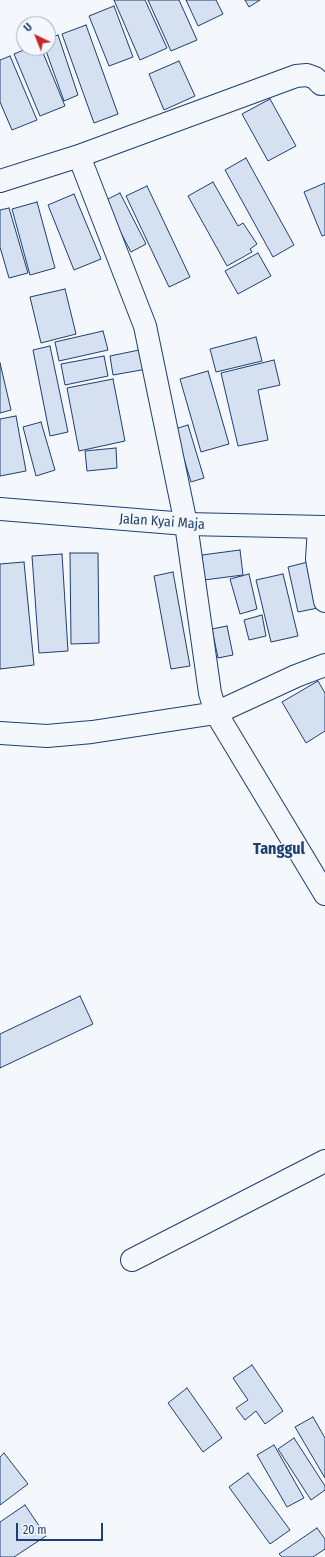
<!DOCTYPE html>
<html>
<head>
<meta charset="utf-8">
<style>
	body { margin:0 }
	#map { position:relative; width:325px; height:1557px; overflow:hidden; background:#f4f7fb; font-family:"Fira Sans Condensed",sans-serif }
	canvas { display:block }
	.north { position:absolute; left:16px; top:16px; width:40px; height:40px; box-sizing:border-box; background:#f4f7fb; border:1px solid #9eadc5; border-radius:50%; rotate:317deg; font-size:11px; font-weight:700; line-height:16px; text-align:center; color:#1d3f73 }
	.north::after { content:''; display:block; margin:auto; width:14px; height:18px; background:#c62828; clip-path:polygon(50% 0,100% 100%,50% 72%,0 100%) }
	.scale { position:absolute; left:16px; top:1523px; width:87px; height:18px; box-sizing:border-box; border:2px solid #1d3f73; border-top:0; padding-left:5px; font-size:12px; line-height:14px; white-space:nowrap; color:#1d3f73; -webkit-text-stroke:3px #f4f7fb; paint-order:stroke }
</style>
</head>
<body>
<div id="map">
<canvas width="325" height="1557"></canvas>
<div class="north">U</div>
<div class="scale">20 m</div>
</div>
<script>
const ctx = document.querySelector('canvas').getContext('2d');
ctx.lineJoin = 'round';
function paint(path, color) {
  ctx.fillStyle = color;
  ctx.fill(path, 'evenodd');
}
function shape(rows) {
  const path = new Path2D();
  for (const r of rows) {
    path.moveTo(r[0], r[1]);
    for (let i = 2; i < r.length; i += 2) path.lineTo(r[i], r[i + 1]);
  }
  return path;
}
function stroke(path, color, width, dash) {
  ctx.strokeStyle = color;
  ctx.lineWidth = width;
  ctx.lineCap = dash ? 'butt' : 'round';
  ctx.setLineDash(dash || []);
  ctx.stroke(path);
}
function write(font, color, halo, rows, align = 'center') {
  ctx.font = font + ' "Fira Sans Condensed",sans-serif';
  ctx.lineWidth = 3;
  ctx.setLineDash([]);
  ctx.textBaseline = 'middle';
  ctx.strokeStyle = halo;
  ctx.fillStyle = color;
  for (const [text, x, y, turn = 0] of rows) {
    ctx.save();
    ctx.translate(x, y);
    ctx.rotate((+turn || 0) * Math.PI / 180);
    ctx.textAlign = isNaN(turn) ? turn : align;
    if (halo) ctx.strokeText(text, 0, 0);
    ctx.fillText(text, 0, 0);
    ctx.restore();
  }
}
const building = shape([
	[114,0,145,0,167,48,140,60,114,0],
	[148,0,179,0,197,40,171,51,148,0],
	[186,0,216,0,223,14,198,26,186,0],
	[245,0,260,0,249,7,245,0],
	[114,6,133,57,109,66,89,16,114,6],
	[86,25,118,114,94,123,62,34,86,25],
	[58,35,78,95,64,101,45,48,48,48,48,39,58,35],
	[29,48,41,48,65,106,40,116,14,54,29,48],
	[10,56,37,120,12,130,0,102,0,60,10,56],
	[179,61,195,96,164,110,149,74,179,61],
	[270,99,296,146,268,161,242,114,270,99],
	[246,158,294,245,273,257,225,170,246,158],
	[213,182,238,226,243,223,257,244,250,249,252,252,227,266,188,196,213,182],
	[325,183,325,235,322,236,304,192,325,183],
	[147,186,190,277,169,287,126,196,147,186],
	[120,193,146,244,131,252,104,201,120,193],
	[74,194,101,259,74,270,48,205,74,194],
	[37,202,55,268,30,275,12,209,37,202],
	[9,208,28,273,9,278,0,247,0,210,9,208],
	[258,253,271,276,238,294,225,271,258,253],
	[65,289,76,334,41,343,30,297,65,289],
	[103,331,108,350,59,361,55,342,103,331],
	[256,337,262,361,216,372,210,349,256,337],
	[50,346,68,432,50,436,33,350,50,346],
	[144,349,147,369,113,375,110,356,144,349],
	[104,356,108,376,65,385,61,364,104,356],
	[274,360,280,385,258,390,268,440,238,446,221,373,274,360],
	[0,363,11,410,0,413,0,363],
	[208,371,229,444,201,452,180,379,208,371],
	[113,379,125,441,79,451,67,388,113,379],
	[16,416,26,471,0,476,0,419,16,416],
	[41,422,55,470,36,476,23,427,41,422],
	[188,425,204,478,191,482,175,429,188,425],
	[116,448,117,468,87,471,85,451,116,448],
	[240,550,243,575,204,580,202,555,240,550],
	[70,553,98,553,99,643,71,644,70,553],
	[62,554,68,651,39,653,32,556,62,554],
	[24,562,34,665,0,669,0,564,24,562],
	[308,562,318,608,298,612,288,567,308,562],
	[173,572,190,666,171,669,154,576,173,572],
	[249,574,257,609,240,614,230,579,249,574],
	[283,574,298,636,271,642,256,580,283,574],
	[262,615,266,636,249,640,244,620,262,615],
	[227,626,233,655,218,658,212,629,227,626],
	[318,681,325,693,325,731,306,743,282,702,318,681],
	[80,996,93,1024,0,1068,0,1034,80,996],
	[252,1365,283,1411,265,1424,256,1411,245,1420,236,1408,248,1400,233,1378,252,1365],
	[187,1388,222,1438,203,1452,168,1403,187,1388],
	[313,1417,325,1438,325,1478,295,1427,313,1417],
	[294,1438,325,1486,325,1490,311,1500,278,1449,294,1438],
	[274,1445,304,1498,287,1507,257,1455,274,1445],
	[4,1453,28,1484,0,1505,0,1457,4,1453],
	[248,1473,290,1530,270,1544,229,1487,248,1473],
	[25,1505,46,1536,14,1557,0,1557,0,1522,25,1505],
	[317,1528,325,1539,325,1549,313,1557,282,1557,279,1554,317,1528]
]);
paint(building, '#d5e0f0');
stroke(building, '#1d3f73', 1);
const minor = shape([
	[79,156,145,326,186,524,210,693,216,713,325,894],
	[0,181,79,156,296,76,307,75,315,78,321,84,325,83],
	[319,527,317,559,325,601],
	[0,733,47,736,92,732,216,713,296,676,325,665],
	[132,1260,325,1161]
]);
const primary = shape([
	[0,509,186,524,325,527]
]);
stroke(minor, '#1d3f73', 24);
stroke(primary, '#1d3f73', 24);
stroke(minor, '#f4f7fb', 22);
stroke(primary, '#f4f7fb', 22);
write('14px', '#1d3f73', '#f4f7fb', [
	["Jalan Kyai Maja",162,522,4]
]);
write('bold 16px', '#1d3f73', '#f4f7fb', [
	["Tanggul",279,850]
]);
</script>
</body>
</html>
